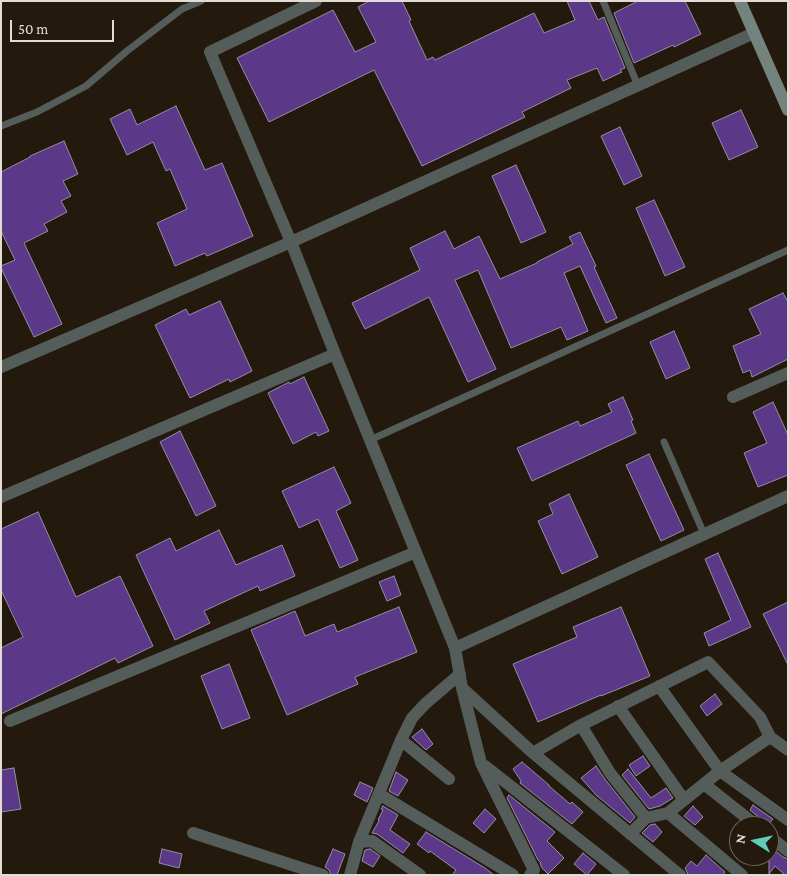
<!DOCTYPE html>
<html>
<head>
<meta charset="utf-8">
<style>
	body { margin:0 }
	#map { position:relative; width:789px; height:876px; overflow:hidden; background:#23190c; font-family:"Crimson Pro",serif }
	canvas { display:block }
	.frame { position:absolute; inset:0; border:2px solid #e3dcd4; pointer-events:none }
	.north { position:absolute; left:729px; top:816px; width:50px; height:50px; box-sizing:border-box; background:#23190c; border:1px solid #70675c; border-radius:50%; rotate:280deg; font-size:14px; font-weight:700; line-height:20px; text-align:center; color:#e3dcd4 }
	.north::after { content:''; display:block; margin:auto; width:18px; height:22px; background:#5eceb8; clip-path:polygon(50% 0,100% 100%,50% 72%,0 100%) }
	.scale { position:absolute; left:10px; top:20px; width:104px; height:22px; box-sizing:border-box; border:2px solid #e3dcd4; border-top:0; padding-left:6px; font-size:15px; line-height:18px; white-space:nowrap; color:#e3dcd4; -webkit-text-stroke:4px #23190c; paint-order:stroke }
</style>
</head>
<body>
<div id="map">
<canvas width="789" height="876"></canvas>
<div class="frame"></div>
<div class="north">N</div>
<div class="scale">50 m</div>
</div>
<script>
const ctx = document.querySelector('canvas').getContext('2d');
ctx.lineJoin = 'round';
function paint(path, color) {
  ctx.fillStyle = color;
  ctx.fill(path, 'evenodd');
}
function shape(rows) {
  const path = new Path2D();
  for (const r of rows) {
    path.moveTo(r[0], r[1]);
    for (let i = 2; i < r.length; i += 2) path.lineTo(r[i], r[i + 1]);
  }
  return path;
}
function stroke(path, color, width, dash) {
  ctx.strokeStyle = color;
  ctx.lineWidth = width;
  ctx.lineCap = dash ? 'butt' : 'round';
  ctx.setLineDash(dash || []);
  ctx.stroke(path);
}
const building = shape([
	[369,1,402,1,411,20,409,21,427,60,433,57,435,60,534,13,544,33,575,20,567,1,589,1,598,20,604,17,625,68,620,70,622,72,603,81,597,68,567,80,571,88,522,112,525,117,422,166,374,70,269,122,237,58,333,10,355,52,376,42,358,7,369,1],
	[638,1,685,1,701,34,674,47,673,45,634,63,614,13,638,1],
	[176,106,205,170,222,163,253,236,207,256,205,253,175,266,157,223,187,209,170,169,166,171,153,142,127,155,110,119,130,109,137,125,176,106],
	[741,110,758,147,729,160,712,123,741,110],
	[620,127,642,176,624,185,601,136,620,127],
	[64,141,78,174,63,181,71,196,61,201,67,212,44,224,48,231,24,243,62,324,34,337,1,268,1,266,15,260,1,231,1,172,30,157,30,156,64,141],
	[516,165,546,232,521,243,492,176,516,165],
	[654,200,685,267,665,276,636,208,654,200],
	[445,231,454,249,479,236,500,279,537,263,537,262,573,244,569,237,580,232,596,266,594,267,617,318,606,323,580,266,564,273,588,331,567,340,561,327,511,348,478,270,455,280,496,369,468,382,429,297,365,329,352,303,420,270,410,248,445,231],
	[783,293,788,302,788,359,752,377,750,370,743,373,733,346,761,334,749,309,783,293],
	[220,301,252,371,230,382,229,379,190,398,155,325,186,309,189,315,220,301],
	[674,331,690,368,666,379,650,342,674,331],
	[304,377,329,431,318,436,316,432,293,444,268,393,289,382,290,384,304,377],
	[623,397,633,420,631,421,636,433,532,481,517,448,578,421,580,426,612,412,608,404,623,397],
	[773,402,788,435,788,475,758,487,744,453,767,443,753,412,773,402],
	[180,431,216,506,196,516,160,442,180,431],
	[649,454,684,530,661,541,626,465,649,454],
	[334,467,351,503,336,511,358,560,340,568,318,519,299,528,282,491,334,467],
	[569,494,598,557,562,574,538,521,553,514,549,504,569,494],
	[38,512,76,597,120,576,153,646,118,663,115,658,1,714,1,648,23,637,1,590,1,529,38,512],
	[219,530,236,565,282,545,295,576,260,591,258,586,204,611,210,623,175,640,136,555,170,538,176,551,219,530],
	[718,553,751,627,709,646,704,633,731,620,705,559,718,553],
	[394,576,401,595,387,601,379,582,394,576],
	[788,602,788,665,763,614,788,602],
	[399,607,417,652,355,677,358,684,287,715,251,630,295,611,305,636,334,624,337,632,399,607],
	[621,607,650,676,601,696,601,695,538,722,513,664,577,637,573,627,621,607],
	[229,664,250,718,222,729,201,676,229,664],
	[715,694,722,704,707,716,700,706,715,694],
	[422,729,433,744,426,750,412,737,422,729],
	[643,756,650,766,636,776,629,765,643,756],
	[522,762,549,785,549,786,570,804,572,802,583,812,572,824,520,783,521,781,513,769,522,762],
	[596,766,604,778,635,817,630,823,596,795,581,778,596,766],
	[14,768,21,809,1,812,1,770,14,768],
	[628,769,651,798,666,788,673,798,660,806,649,809,622,775,628,769],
	[396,772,408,780,398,796,389,791,396,772],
	[360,782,373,788,367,802,354,795,360,782],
	[509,795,555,832,547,841,564,858,548,874,542,868,540,863,541,863,538,860,507,798,509,795],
	[753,805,773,819,767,826,765,826,762,820,750,810,753,805],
	[383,806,398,815,390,830,410,844,403,853,377,834,372,833,379,821,378,820,383,810,381,809,383,806],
	[693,806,703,817,695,825,684,816,693,806],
	[485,809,496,819,484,833,473,823,485,809],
	[655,824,662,832,653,842,642,833,650,825,655,824],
	[426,832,485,868,494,875,452,875,456,870,430,851,429,853,417,844,426,832],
	[769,846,783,857,788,859,788,875,785,875,775,866,769,874,769,846],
	[162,849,182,854,179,868,159,863,162,849],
	[333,849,345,854,337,875,331,875,329,870,325,867,333,849],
	[370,849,380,856,373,867,362,861,365,850,370,849],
	[583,853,596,864,587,875,574,864,583,853],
	[706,855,725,872,723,875,688,875,687,872,685,868,691,861,697,866,706,855]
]);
paint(building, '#5b3888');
stroke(building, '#958fa1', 1);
stroke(shape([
	[603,1,638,86],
	[1,126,37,112,86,86,127,51,182,9,201,1],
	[370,440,788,250],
	[664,442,704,534]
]), '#545d5a', 7);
stroke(shape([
	[316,1,210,52,291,242,335,354,455,648,462,688,481,763,534,870,530,875],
	[1,367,291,242,754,33],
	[733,397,788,373],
	[1,497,335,354],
	[455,648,788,496],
	[659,686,720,771,788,820],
	[462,688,533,753,680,875],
	[618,706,684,800],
	[10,721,416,552],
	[581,725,610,773,646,818],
	[401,740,449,779],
	[533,753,581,725,708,662,760,717,770,737,788,750],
	[485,766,624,875],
	[704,784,757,826],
	[379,794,513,875],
	[668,813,742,875],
	[193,833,323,875],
	[630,834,646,818,668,813,720,771,770,737],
	[769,836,788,851],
	[359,842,372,841,420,875],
	[350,875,359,842,401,740,412,718,425,704,460,674]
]), '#545d5a', 12);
stroke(shape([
	[740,1,788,110]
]), '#74837d', 12);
</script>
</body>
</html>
